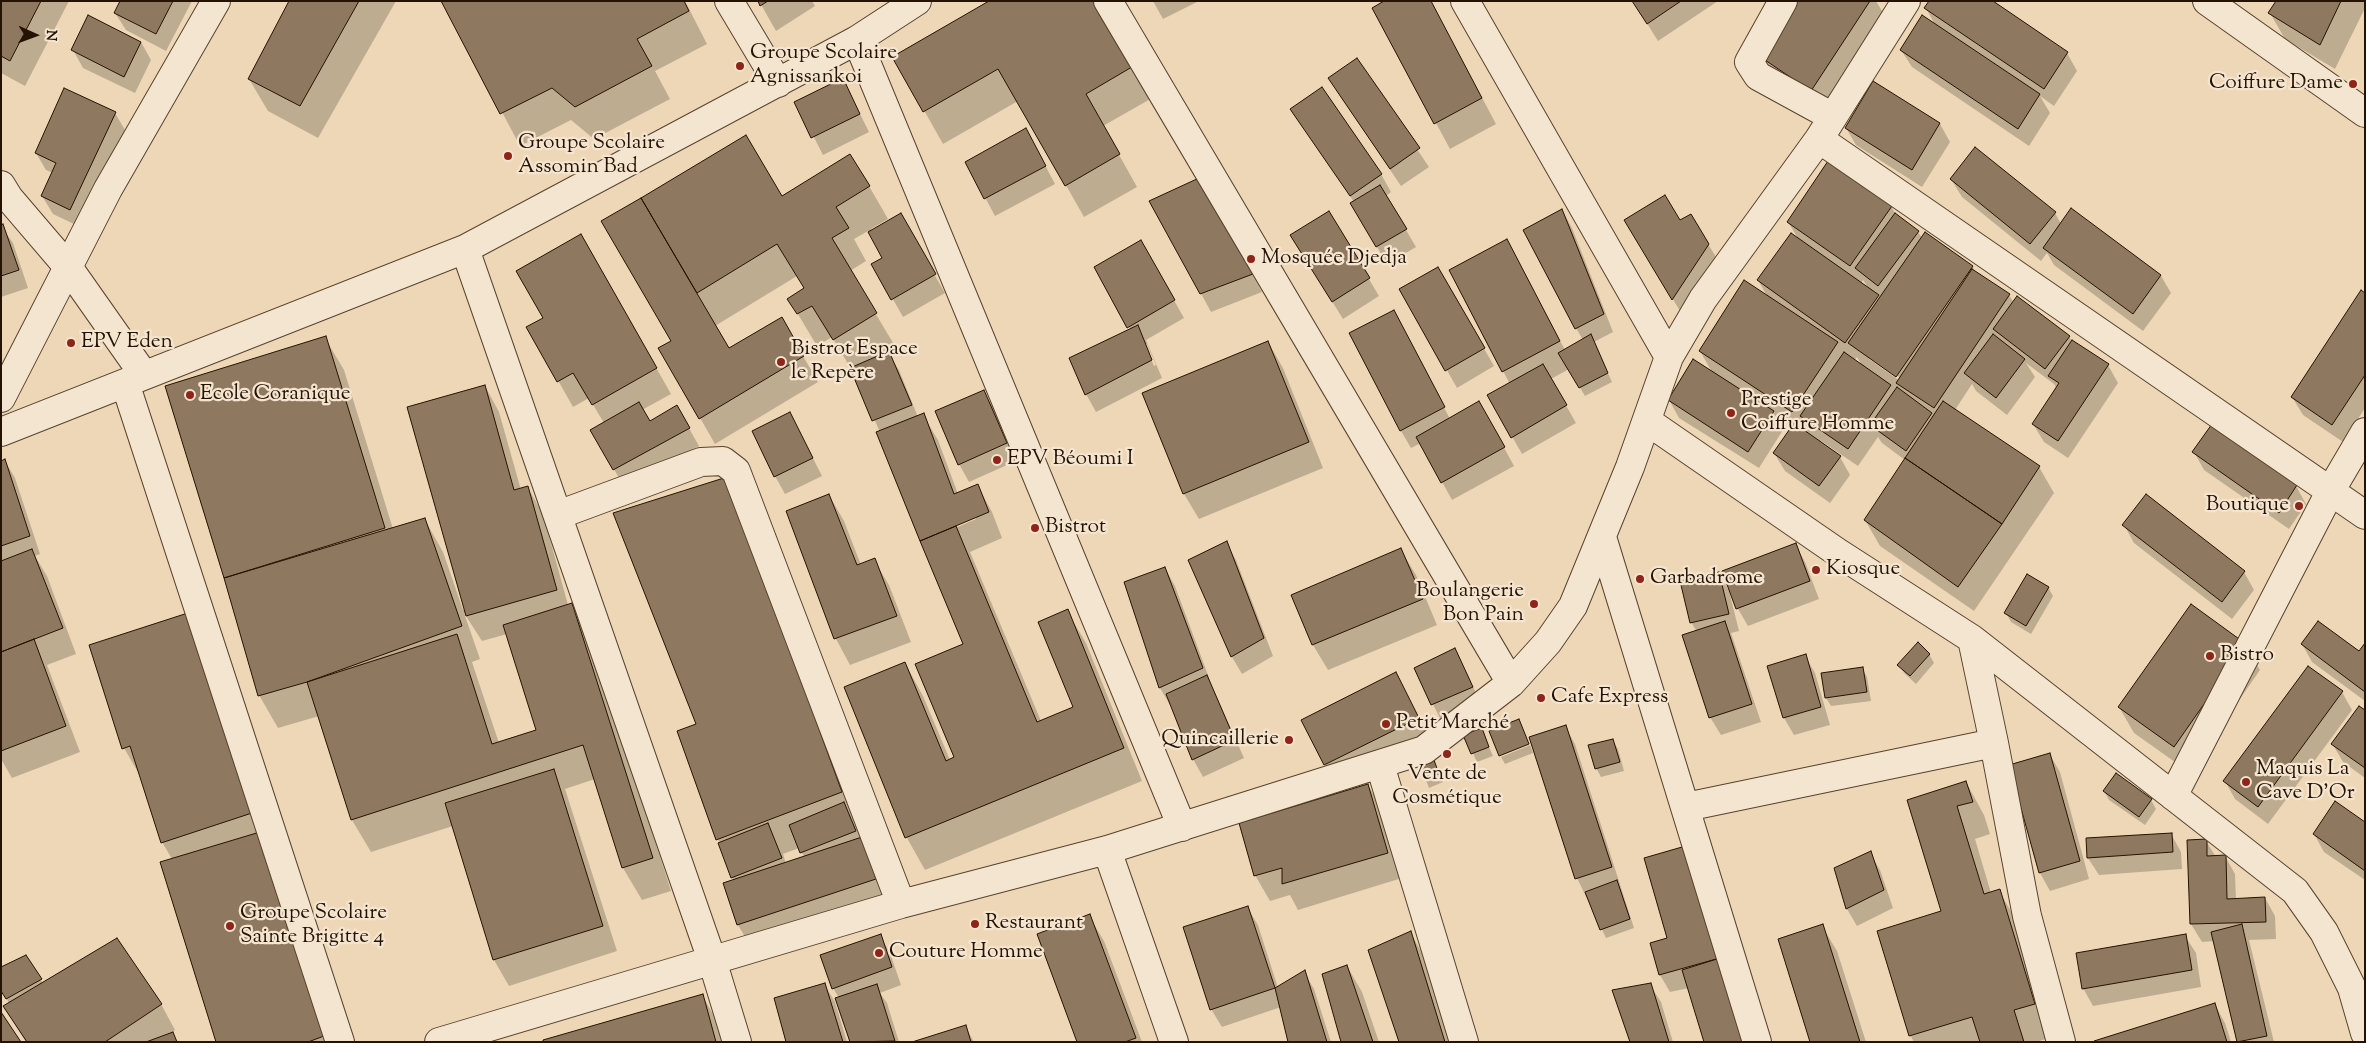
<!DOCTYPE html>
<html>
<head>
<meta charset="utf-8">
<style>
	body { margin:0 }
	#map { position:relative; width:2366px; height:1043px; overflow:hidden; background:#eed7b6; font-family:"Sorts Mill Goudy",serif }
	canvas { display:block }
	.frame { position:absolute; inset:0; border:2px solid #251200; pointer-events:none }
	.north { position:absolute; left:10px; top:10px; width:50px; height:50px; -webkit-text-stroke:4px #f4e5d0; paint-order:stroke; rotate:92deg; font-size:14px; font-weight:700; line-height:20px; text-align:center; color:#251200 }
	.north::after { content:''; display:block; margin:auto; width:18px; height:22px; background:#251200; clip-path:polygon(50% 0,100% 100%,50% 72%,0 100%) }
</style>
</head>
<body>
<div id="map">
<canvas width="2366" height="1043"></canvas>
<div class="frame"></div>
<div class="north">N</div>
</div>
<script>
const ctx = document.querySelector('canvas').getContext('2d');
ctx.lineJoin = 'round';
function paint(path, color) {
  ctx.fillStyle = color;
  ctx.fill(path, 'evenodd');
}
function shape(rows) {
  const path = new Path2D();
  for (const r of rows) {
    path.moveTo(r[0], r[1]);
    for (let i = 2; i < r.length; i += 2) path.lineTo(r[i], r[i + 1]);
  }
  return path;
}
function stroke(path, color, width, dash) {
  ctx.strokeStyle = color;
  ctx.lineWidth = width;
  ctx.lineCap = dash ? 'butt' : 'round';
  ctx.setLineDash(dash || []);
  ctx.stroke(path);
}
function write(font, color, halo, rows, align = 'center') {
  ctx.font = font + ' "Sorts Mill Goudy",serif';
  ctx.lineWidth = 4.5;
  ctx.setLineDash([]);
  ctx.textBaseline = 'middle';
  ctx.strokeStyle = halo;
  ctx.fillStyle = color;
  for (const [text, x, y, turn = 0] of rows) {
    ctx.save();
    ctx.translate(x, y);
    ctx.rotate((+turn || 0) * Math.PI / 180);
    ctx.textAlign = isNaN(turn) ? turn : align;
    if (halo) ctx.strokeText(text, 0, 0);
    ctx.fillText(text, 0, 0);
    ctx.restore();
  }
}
paint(shape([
	[1,1,69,1,25,86,1,73],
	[121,1,192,1,166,51,126,30,115,13],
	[291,1,396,1,318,138,268,111,249,79],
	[443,1,685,1,707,44,655,71,670,99,594,139,571,120,520,146],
	[759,1,812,1,815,6,776,31],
	[1100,1,1154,97,1103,126,1137,187,1084,217,1018,101,943,144,894,57],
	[1153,1,1199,1,1163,19],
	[1633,1,1718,1,1658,41],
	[1792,1,1876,1,1888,21,1826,116,1772,80,1757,54],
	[2277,1,2365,1,2365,8,2335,69,2285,39,2270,13],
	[1374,8,1435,9,1496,124,1450,149],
	[1926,8,2067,53,2077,71,2054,106,2040,96,2050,113,2029,146,1912,67,1901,50,1936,27],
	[141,42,151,60,135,93,83,68,73,50],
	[1357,60,1429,167,1401,186,1329,79],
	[843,80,869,132,823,155,796,102],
	[1874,83,1940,124,1950,142,1922,187,1856,145,1846,128],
	[1291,109,1381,174,1391,192,1386,196,1416,247,1387,264,1352,204,1354,202],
	[115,113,125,130,80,227,53,214,42,196,53,173,46,170,36,153],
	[1036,148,1055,184,995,216,966,162],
	[1951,179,2055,213,2061,224,2161,276,2171,293,2143,331,2054,265,2047,253,2041,261,1962,197],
	[1198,180,1262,292,1211,312,1151,201],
	[869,186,888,219,871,229,873,231,900,215,945,293,903,317,873,264,884,258,868,231,854,239,866,261,850,271,895,346,887,351,899,370,918,417,923,415,938,440,958,494,978,486,992,512,1002,538,970,552,1041,721,1075,708,1067,611,1086,643,1142,781,925,870,907,838,845,688,905,663,923,696,950,760,956,758,965,645,878,433,880,432,853,372,832,337,817,346,808,331,789,299,805,289,797,276,715,326,728,350,781,318,818,382,715,444,660,348,672,341,603,222,642,199,782,198],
	[975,517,976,519,923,542,923,539],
	[1891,206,1896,215,1918,232,1922,238,1972,266,1976,273,2009,295,2014,303,2069,337,2072,341,2108,365,2118,383,2068,458,2044,442,2033,424,2057,389,2054,384,2026,363,2035,377,2007,415,1976,391,1972,384,1955,410,2039,467,2054,493,1974,611,1880,546,1865,520,1905,460,1882,443,1878,437,1858,466,1821,441,1820,443,1840,457,1850,475,1830,503,1785,471,1774,453,1793,427,1775,416,1783,430,1759,468,1679,418,1669,400,1713,374,1700,351,1768,298,1758,280,1799,240,1788,222],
	[1863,280,1869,289,1861,284],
	[1857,357,1863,367,1854,361],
	[1870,357,1902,379,1900,381,1869,359],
	[1562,210,1572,228,1613,332,1594,342,1612,382,1585,396,1569,369,1551,379,1576,423,1522,454,1489,396,1510,384,1503,371,1507,241,1565,350,1583,340,1576,328],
	[1329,212,1379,296,1343,319,1302,253],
	[1691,216,1719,262,1683,316,1636,238,1680,222],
	[1,226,13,243,28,288,1,297],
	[581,235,671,394,642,410,650,422,677,407,699,446,624,487,592,430,604,423,589,398,573,407,528,327,544,318],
	[1141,242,1184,318,1146,340,1162,378,1096,412,1086,394,1131,330,1096,268],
	[1145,344,1147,344,1156,365,1154,366],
	[1438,268,1494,366,1457,388,1401,289],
	[2365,294,2365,408,2343,442,2303,415,2292,397],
	[1403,329,1450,419,1489,420,1514,466,1452,500,1421,443,1411,448,1401,431],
	[325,338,344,370,393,529,425,520,443,552,463,610,465,609,485,386,499,412,521,490,528,488,543,514,568,605,571,604,590,637,671,891,642,900,623,868,595,779,565,789,617,951,509,986,494,960,453,826,371,852,352,820,319,716,278,728,259,695,166,387],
	[464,613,482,641,507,634,537,731,499,743,472,662,480,659],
	[1268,342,1283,368,1323,468,1199,519,1184,494,1144,394],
	[983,391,994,409,1016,461,969,482,959,464],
	[790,413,822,476,785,494,775,476],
	[2194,452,2296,486,2306,504,2289,529,2204,470],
	[5,461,15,478,40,554,35,556,47,576,76,654,47,665,80,752,12,778,1,759,1,462],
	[726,479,860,824,856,826,885,896,748,942,738,925,725,884,734,881,678,732,698,724],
	[799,848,805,858,786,864,783,854],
	[829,495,844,521,861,565,874,560,889,585,911,642,850,665,836,639,787,511],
	[2124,525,2244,572,2254,590,2232,619,2134,543],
	[1226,543,1236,560,1273,656,1242,674,1232,657,1190,561],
	[1795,544,1805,562,1819,599,1748,626,1738,609,1724,571],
	[1401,550,1416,575,1437,625,1328,670,1313,645,1293,596],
	[1165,568,1175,586,1212,686,1244,758,1203,777,1193,759,1172,704,1170,705,1160,688,1126,583],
	[1719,573,1729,591,1739,631,1731,633,1761,722,1721,735,1710,717,1697,632,1691,622],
	[2048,587,2053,596,2031,634,2011,622,2006,613],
	[193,613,333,1042,217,1042,172,859,162,842,143,781,124,748],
	[2245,644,2260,670,2189,772,2134,733,2119,707],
	[2302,644,2359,653,2365,645,2365,701,2312,662],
	[1455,650,1482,705,1442,722,1415,669],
	[1929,654,1934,663,1916,684,1904,673,1899,665],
	[1805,656,1815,673,1830,725,1794,735,1784,718,1769,667],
	[1862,668,1867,677,1871,701,1831,706,1826,698],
	[1396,674,1428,736,1335,782,1303,720],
	[2342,692,2352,710,2268,824,2235,799,2225,781],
	[2365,712,2365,778,2343,762,2333,745],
	[1565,726,1575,744,1634,928,1606,938,1577,878],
	[1481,729,1493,756,1477,762,1465,736],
	[1613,741,1618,749,1624,771,1601,777,1596,768],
	[1530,745,1533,753,1505,764,1501,757],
	[2050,755,2060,772,2089,879,2050,891,2040,873,2010,766],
	[1433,761,1443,782,1429,788,1420,765],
	[1966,782,1984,815,1990,834,1975,839,1991,893,1999,891,2018,923,2053,1037,2036,1042,1914,1042,1910,1035,1942,911,1908,800],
	[1368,785,1383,811,1402,878,1298,910,1290,895,1270,901,1255,875],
	[2104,791,2151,800,2156,809,2145,825,2109,800],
	[2365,824,2365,880,2324,852,2314,834],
	[2171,834,2181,852,2182,869,2099,875,2088,858],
	[2206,841,2216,857,2225,856,2235,874,2236,900,2265,898,2275,916,2276,939,2249,940,2274,1042,2238,1042,2215,941,2202,942,2191,924,2188,842],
	[1688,847,1750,1042,1689,988,1670,992,1660,975],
	[1870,853,1880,870,1893,908,1857,926,1847,909,1835,868],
	[1247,907,1258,925,1278,988,1304,972,1314,989,1331,1042,1289,1042,1281,1007,1222,1027,1211,1009],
	[1089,916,1104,941,1142,1042,1079,1042],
	[1822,926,1837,951,1866,1042,1812,1042],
	[1410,932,1425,958,1451,1042,1400,1042],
	[880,936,890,953,901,985,880,993,887,1003,899,1042,851,1042,839,998,833,988],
	[2185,936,2196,953,2201,987,2093,1006,2083,988],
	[25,957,43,983,161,1004,175,1030,172,1032,178,1042,26,1042,4,1006,9,1003,1,988],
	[1347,966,1362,992,1379,1042,1342,1042],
	[824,984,835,1002,847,1042,788,1042],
	[1650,985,1661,1002,1673,1042,1631,1042],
	[702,995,721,1028,725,1042,545,1042],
	[2215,1005,2225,1023,2231,1042,2096,1042],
	[965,1026,974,1042,916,1042]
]), '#0003');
const building = shape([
	[1,1,41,1,10,61,1,56,1,1],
	[120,1,173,1,156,34,114,13,120,1],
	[289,1,359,1,300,106,248,79,289,1],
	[441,1,684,1,689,11,637,39,652,66,575,107,552,88,500,114,441,1],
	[758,1,768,1,760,6,758,1],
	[989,1,1101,1,1137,64,1086,94,1120,154,1065,186,998,69,923,112,892,57,989,1],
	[1384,1,1431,1,1482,98,1434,124,1372,8,1384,1],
	[1632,1,1681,1,1647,24,1632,1],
	[1790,1,1870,1,1811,91,1756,54,1790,1],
	[1929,1,1993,1,2068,52,2044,89,1924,8,1929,1],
	[2276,1,2341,1,2320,45,2268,13,2276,1],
	[88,15,141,42,124,77,71,50,88,15],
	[1922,15,2040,94,2018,129,1900,50,1922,15],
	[1357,58,1420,148,1390,169,1328,78,1357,58],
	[843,78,860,114,811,138,794,102,843,78],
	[1873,81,1940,123,1912,170,1845,128,1873,81],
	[1322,87,1382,174,1350,196,1290,109,1322,87],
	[64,88,116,112,70,210,41,196,56,163,35,153,64,88],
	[1026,128,1046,166,984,199,965,162,1026,128],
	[746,135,782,196,850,154,870,186,836,207,849,228,832,238,877,313,833,340,812,306,797,314,787,299,804,288,777,244,697,293,641,198,746,135],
	[1975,147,2056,212,2030,244,1950,179,1975,147],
	[1828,161,1892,206,1850,266,1787,222,1828,161],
	[1199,178,1253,274,1200,294,1149,201,1199,178],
	[1380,185,1407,229,1376,247,1350,203,1380,185],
	[1665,195,1680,220,1691,214,1709,244,1672,300,1624,220,1665,195],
	[641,198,729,348,782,317,804,356,699,419,658,348,671,341,601,221,641,198],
	[2071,208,2161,275,2133,314,2043,248,2071,208],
	[1562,209,1604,314,1575,329,1523,230,1562,209],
	[1329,211,1370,278,1332,302,1290,235,1329,211],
	[901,213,936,274,891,300,871,264,882,258,868,232,901,213],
	[1895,213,1919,231,1878,286,1855,268,1895,213],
	[3,224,19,270,1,276,1,225,3,224],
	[1925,232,1973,266,1896,377,1848,343,1925,232],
	[1791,233,1879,295,1845,343,1757,280,1791,233],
	[581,234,657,368,592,405,573,373,557,382,526,327,543,318,516,271,581,234],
	[1507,239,1560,341,1502,372,1449,270,1507,239],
	[1141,240,1175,300,1127,328,1094,267,1141,240],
	[1438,267,1485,348,1445,371,1399,289,1438,267],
	[1972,269,2010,294,1934,408,1896,383,1972,269],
	[1744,280,1838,342,1792,412,1699,351,1744,280],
	[2361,290,2365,293,2365,375,2332,425,2291,397,2361,290],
	[2017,296,2070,336,2045,369,1993,329,2017,296],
	[1394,310,1445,407,1400,431,1349,333,1394,310],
	[1138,325,1152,360,1085,395,1069,358,1138,325],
	[1591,334,1608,373,1579,388,1558,353,1591,334],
	[1993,334,2025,359,1996,398,1964,373,1993,334],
	[326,336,385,528,224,578,165,386,326,336],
	[2072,340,2109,364,2058,441,2032,424,2059,383,2048,376,2072,340],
	[1268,341,1309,442,1183,494,1142,393,1268,341],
	[889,351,912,405,872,421,850,368,889,351],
	[1844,352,1891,385,1848,449,1800,416,1844,352],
	[1693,359,1774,411,1748,452,1668,400,1693,359],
	[1543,364,1567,405,1511,438,1487,395,1543,364],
	[485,385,514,490,528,486,557,590,466,616,407,407,485,385],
	[1897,387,1932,413,1906,451,1870,425,1897,387],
	[984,390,1007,443,958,465,935,411,984,390],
	[1479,401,1505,447,1441,483,1416,437,1479,401],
	[1943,401,2040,466,2002,524,1905,458,1943,401],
	[639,402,650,421,677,405,690,428,613,470,590,430,639,402],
	[790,412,813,458,774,477,752,431,790,412],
	[924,413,954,494,978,484,989,512,920,541,876,432,924,413],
	[1794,423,1841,456,1819,486,1773,453,1794,423],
	[2212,424,2297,485,2279,513,2192,452,2212,424],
	[1905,458,2002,524,1958,587,1864,520,1905,458],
	[5,459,30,536,1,546,1,461,5,459],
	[727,477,842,792,716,840,677,731,696,724,613,513,727,477],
	[829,494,857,565,875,558,897,616,834,639,786,511,829,494],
	[2146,494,2245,571,2222,602,2122,525,2146,494],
	[425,518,462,626,307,682,258,696,224,578,425,518],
	[956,526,1037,722,1073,707,1038,622,1068,609,1124,748,905,838,844,687,905,662,946,761,954,757,915,664,963,644,920,541,956,526],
	[1227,541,1264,638,1231,657,1188,560,1227,541],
	[1796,543,1810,581,1736,609,1722,571,1796,543],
	[1401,548,1423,599,1312,645,1291,595,1401,548],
	[32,549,63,628,1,652,1,561,32,549],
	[1165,567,1203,668,1159,688,1124,582,1165,567],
	[1719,572,1729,614,1690,623,1680,581,1719,572],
	[2027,574,2049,587,2026,626,2004,613,2027,574],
	[572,603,653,858,622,868,583,745,351,820,307,682,457,634,492,744,536,730,503,625,572,603],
	[2191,604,2246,644,2174,747,2118,707,2191,604],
	[194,611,258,811,161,843,130,746,122,749,89,645,194,611],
	[1725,621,1752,704,1709,718,1682,635,1725,621],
	[2318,621,2359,651,2365,643,2365,692,2301,644,2318,621],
	[34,639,66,726,1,751,1,652,34,639],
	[1918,642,1930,654,1910,676,1897,665,1918,642],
	[1455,648,1473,687,1431,705,1414,668,1455,648],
	[1806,654,1821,707,1783,718,1767,666,1806,654],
	[2308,666,2343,691,2258,807,2223,781,2308,666],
	[1863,667,1867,692,1825,698,1821,673,1863,667],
	[1396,672,1419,718,1324,765,1301,720,1396,672],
	[1207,675,1235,740,1192,760,1166,694,1207,675],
	[2359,706,2365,710,2365,768,2331,744,2359,706],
	[1519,719,1529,744,1499,756,1489,731,1519,719],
	[1566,725,1612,867,1575,879,1529,737,1566,725],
	[1482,728,1489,747,1471,754,1463,735,1482,728],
	[1613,739,1620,762,1595,769,1588,745,1613,739],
	[2050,753,2080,861,2039,873,2009,765,2050,753],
	[1434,760,1439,774,1423,779,1418,765,1434,760],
	[554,769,603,926,493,960,445,803,554,769],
	[2116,773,2152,799,2139,817,2103,791,2116,773],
	[1966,781,1973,802,1957,806,1984,894,2000,889,2035,1004,2014,1010,2024,1042,1980,1042,1972,1017,1909,1036,1877,931,1941,911,1907,800,1966,781],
	[1368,784,1388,853,1282,884,1282,868,1254,876,1239,823,1368,784],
	[2335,801,2365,822,2365,871,2313,834,2335,801],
	[844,802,856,831,800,853,789,825,844,802],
	[768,823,782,858,731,878,718,843,768,823],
	[260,832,324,1036,308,1042,216,1042,160,862,260,832],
	[2172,833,2173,852,2087,858,2086,838,2172,833],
	[862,837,876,879,737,925,723,883,862,837],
	[2207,839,2207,856,2226,855,2227,899,2265,897,2266,922,2190,924,2187,840,2207,839],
	[1689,845,1720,958,1659,975,1650,943,1667,938,1644,858,1689,845],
	[1871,851,1884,890,1846,909,1834,868,1871,851],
	[1617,880,1630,919,1600,930,1585,892,1617,880],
	[1248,906,1275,988,1210,1010,1183,927,1248,906],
	[1090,914,1136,1038,1125,1042,1077,1042,1037,934,1090,914],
	[1823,924,1860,1042,1810,1042,1778,939,1823,924],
	[2242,924,2267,1036,2237,1042,2211,932,2242,924],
	[1411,931,1445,1042,1399,1042,1368,950,1411,931],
	[881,934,892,967,832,989,820,955,881,934],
	[2186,934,2192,970,2082,989,2076,953,2186,934],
	[117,938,162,1004,105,1042,27,1042,3,1006,117,938],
	[26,955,42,979,6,999,1,991,1,967,26,955],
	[1720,958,1746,1042,1704,1042,1682,970,1720,958],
	[1347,965,1373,1042,1341,1042,1322,974,1347,965],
	[1305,970,1327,1042,1288,1042,1275,988,1305,970],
	[825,983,843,1042,786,1042,774,998,825,983],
	[1651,983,1669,1042,1630,1042,1612,990,1651,983],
	[877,984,895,1041,850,1042,835,998,877,984],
	[703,994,716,1042,543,1042,543,1040,703,994],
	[2215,1003,2227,1042,2094,1042,2094,1041,2215,1003],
	[1,1012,21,1042,1,1042,1,1012],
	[966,1025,971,1042,912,1042,966,1025],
	[173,1032,177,1042,146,1042,173,1032]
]);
paint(building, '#8e785f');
stroke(building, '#251200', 1);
const street = shape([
	[729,1,778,83],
	[1108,1,1511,683],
	[1465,1,1669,357],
	[1783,1,1749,62,1758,76,1833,117],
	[2207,1,2365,113],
	[857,40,1182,827],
	[1819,139,2365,515],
	[1,185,9,198,68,267,144,375],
	[465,249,712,960,737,1042],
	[125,383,340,1042],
	[1,398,108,189,216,1],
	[1647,421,1837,552,1972,639,2295,891,2324,932,2352,988,2365,1033],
	[1,432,465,249,857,40,917,1],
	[558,515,701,462,723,461,736,471,901,904],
	[1602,537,1757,1042],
	[1972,639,1994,743,2027,916,2061,1042],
	[1380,765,1464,1042],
	[2173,796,2331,490,2365,432],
	[1686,807,1994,743],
	[1107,850,1174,1042],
	[439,1042,901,904,1107,850,1424,750,1511,683,1548,642,1573,606,1630,467,1669,357,1703,299,1819,139,1906,1]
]);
stroke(street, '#57432e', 30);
stroke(street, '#f4e5d0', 28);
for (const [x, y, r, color] of [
	[740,66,5,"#8f2418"],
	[2353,84,5,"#8f2418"],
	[508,156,5,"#8f2418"],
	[1251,259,5,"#8f2418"],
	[71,343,5,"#8f2418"],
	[781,362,5,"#8f2418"],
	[190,395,5,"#8f2418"],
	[1731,413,5,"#8f2418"],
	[997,460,5,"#8f2418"],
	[2299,506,5,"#8f2418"],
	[1035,528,5,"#8f2418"],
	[1816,570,5,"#8f2418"],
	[1640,579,5,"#8f2418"],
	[1534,604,5,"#8f2418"],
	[2210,656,5,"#8f2418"],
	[1541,698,5,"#8f2418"],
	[1386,724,5,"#8f2418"],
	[1289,740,5,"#8f2418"],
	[1447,754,5,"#8f2418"],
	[2246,782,5,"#8f2418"],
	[975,924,5,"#8f2418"],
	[230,926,5,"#8f2418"],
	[879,953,5,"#8f2418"]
]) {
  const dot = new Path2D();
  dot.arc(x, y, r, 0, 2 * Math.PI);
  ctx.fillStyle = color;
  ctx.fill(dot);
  stroke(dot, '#f4e5d0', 2);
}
write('21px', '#251200', '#f4e5d0', [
	["Groupe Scolaire",750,54],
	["Agnissankoi",750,78],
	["Coiffure Dame",2343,84,"right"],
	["Groupe Scolaire",518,144],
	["Assomin Bad",518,168],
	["Mosquée Djedja",1261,259],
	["EPV Eden",81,343],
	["Bistrot Espace",791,350],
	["le Repère",791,374],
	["Ecole Coranique",200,395],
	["Prestige",1741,401],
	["Coiffure Homme",1741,425],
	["EPV Béoumi I",1007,460],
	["Boutique",2289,506,"right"],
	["Bistrot",1045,528],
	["Kiosque",1826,570],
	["Garbadrome",1650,579],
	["Boulangerie",1524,592,"right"],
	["Bon Pain",1524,616,"right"],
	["Bistro",2220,656],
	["Cafe Express",1551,698],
	["Petit Marché",1396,724],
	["Quincaillerie",1279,740,"right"],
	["Maquis La",2256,770],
	["Cave D'Or",2256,794],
	["Vente de",1447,775,"center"],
	["Cosmétique",1447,799,"center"],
	["Groupe Scolaire",240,914],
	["Sainte Brigitte 4",240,938],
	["Restaurant",985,924],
	["Couture Homme",889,953]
], 'left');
</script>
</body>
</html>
